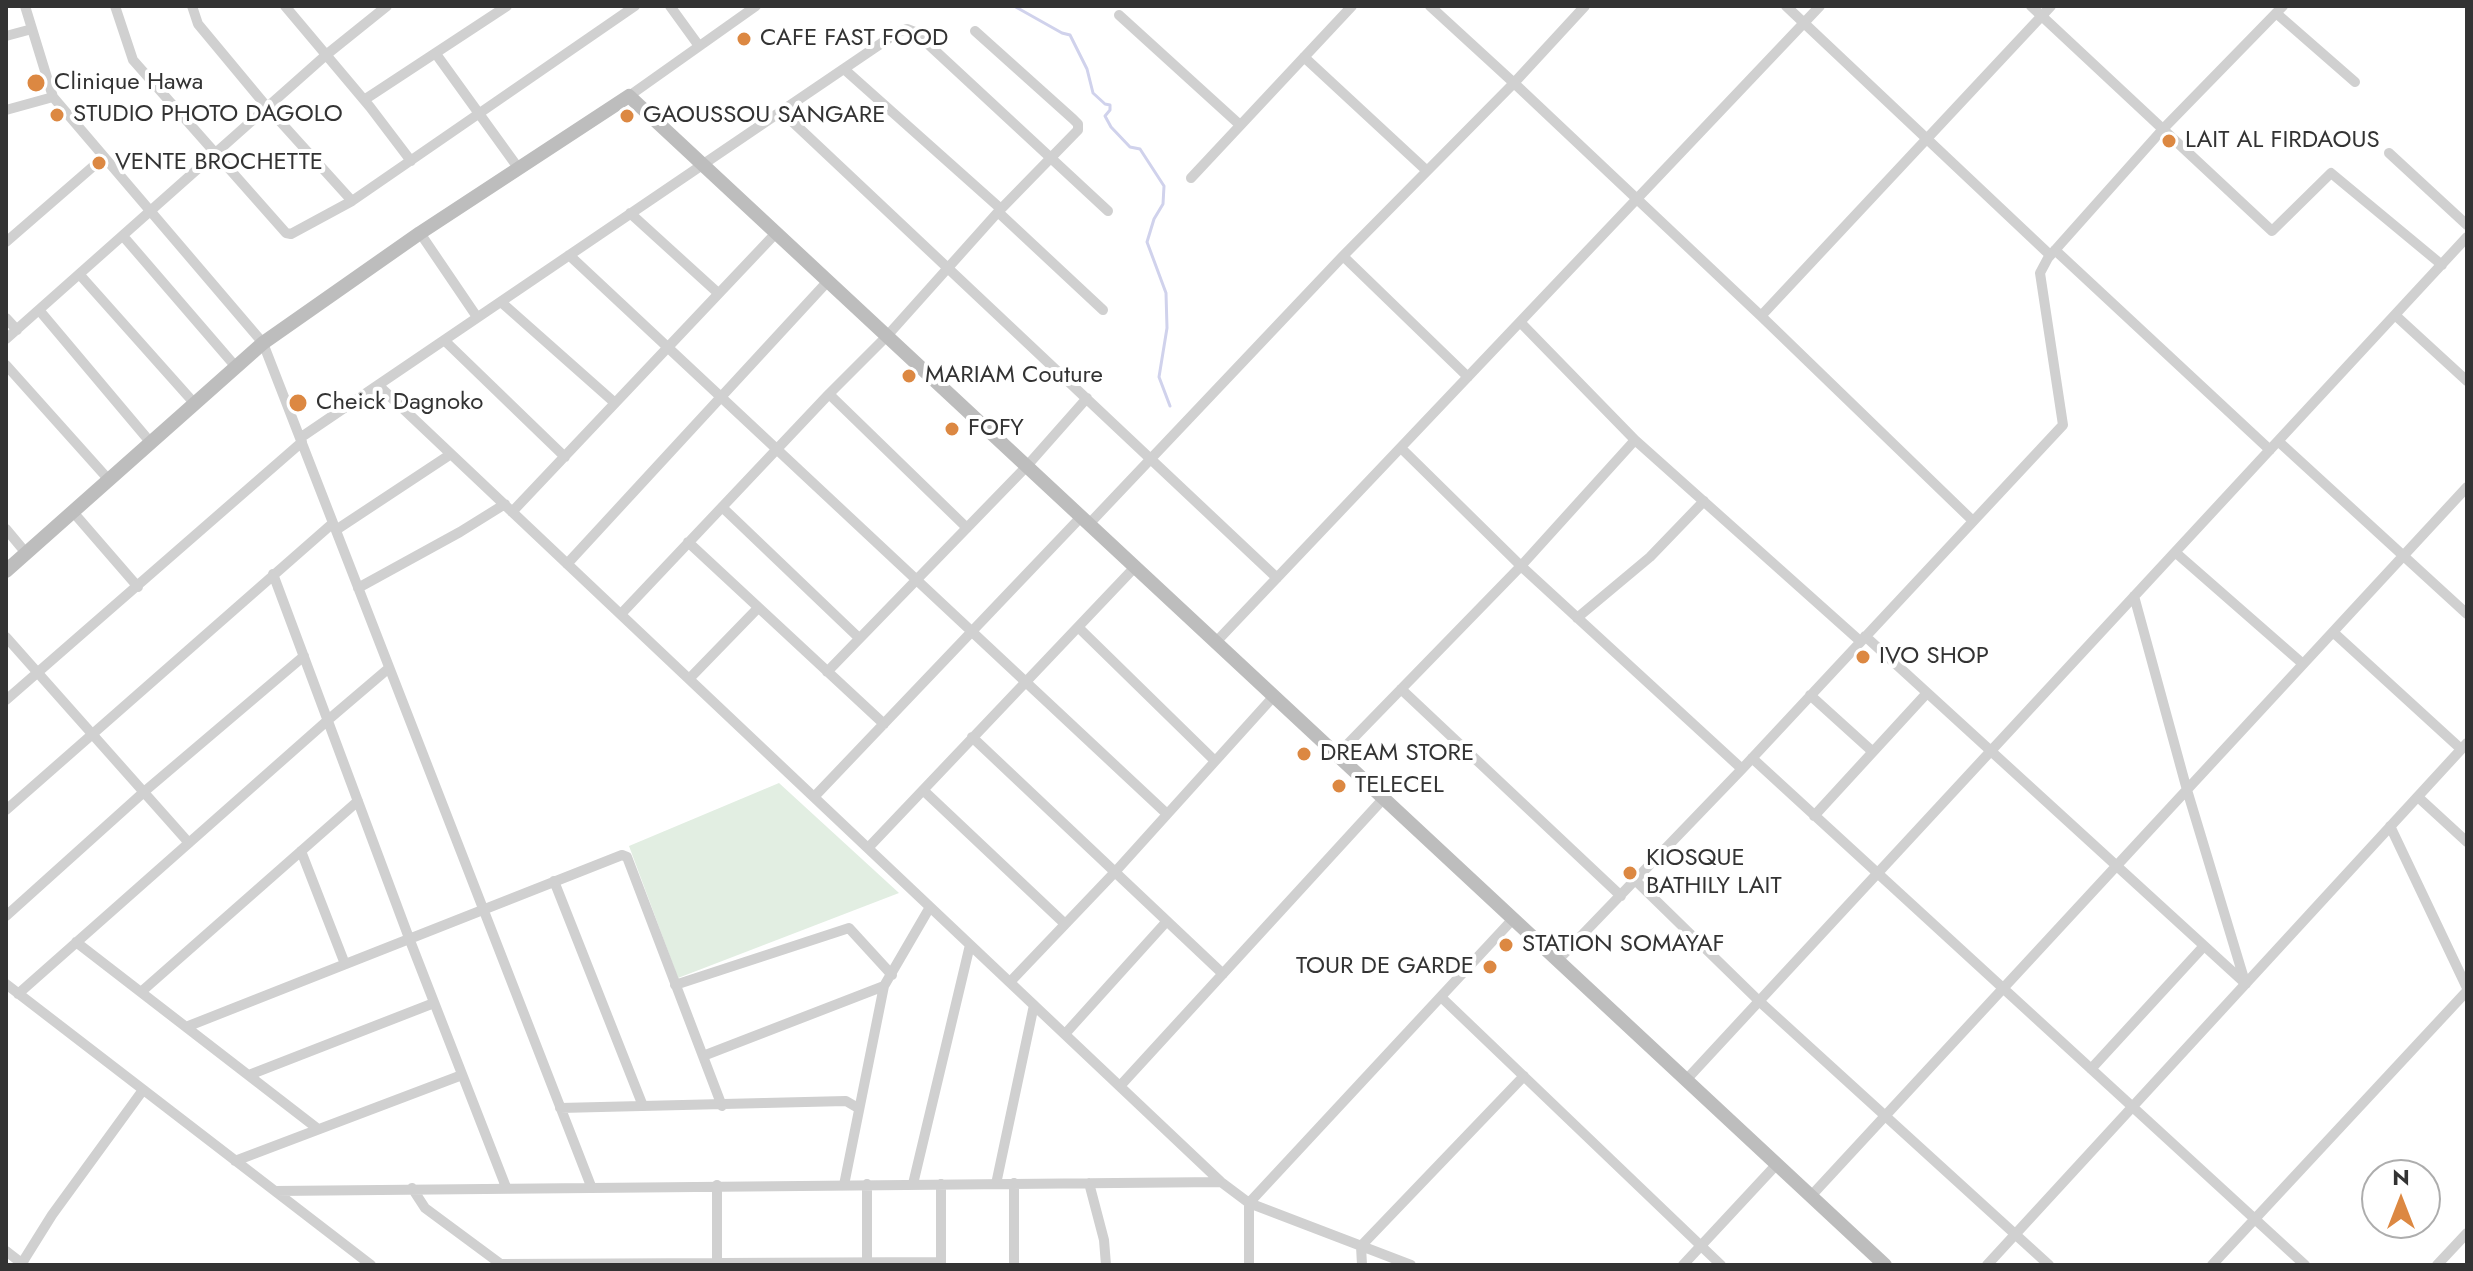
<!DOCTYPE html>
<html>
<head>
<meta charset="utf-8">
<style>
	body { margin:0 }
	#map { position:relative; width:2473px; height:1271px; overflow:hidden; background:#fff; font-family:Jost,sans-serif }
	canvas { display:block }
	.frame { position:absolute; inset:0; border:8px solid #333; pointer-events:none }
	.north { position:absolute; left:2361px; top:1159px; width:80px; height:80px; box-sizing:border-box; background:#fff; border:2px solid #adadad; border-radius:50%; rotate:0deg; font-size:22px; font-weight:700; line-height:32px; text-align:center; color:#333 }
	.north::after { content:''; display:block; margin:auto; width:28px; height:36px; background:#dc8842; clip-path:polygon(50% 0,100% 100%,50% 72%,0 100%) }
</style>
</head>
<body>
<div id="map">
<canvas width="2473" height="1271"></canvas>
<div class="frame"></div>
<div class="north">N</div>
</div>
<script>
const ctx = document.querySelector('canvas').getContext('2d');
ctx.lineJoin = 'round';
function paint(path, color) {
  ctx.fillStyle = color;
  ctx.fill(path, 'evenodd');
}
function shape(rows) {
  const path = new Path2D();
  for (const r of rows) {
    path.moveTo(r[0], r[1]);
    for (let i = 2; i < r.length; i += 2) path.lineTo(r[i], r[i + 1]);
  }
  return path;
}
function stroke(path, color, width, dash) {
  ctx.strokeStyle = color;
  ctx.lineWidth = width;
  ctx.lineCap = dash ? 'butt' : 'round';
  ctx.setLineDash(dash || []);
  ctx.stroke(path);
}
function write(font, color, halo, rows, align = 'center') {
  ctx.font = font + ' Jost,sans-serif';
  ctx.lineWidth = 8;
  ctx.setLineDash([]);
  ctx.textBaseline = 'middle';
  ctx.strokeStyle = halo;
  ctx.fillStyle = color;
  for (const [text, x, y, turn = 0] of rows) {
    ctx.save();
    ctx.translate(x, y);
    ctx.rotate((+turn || 0) * Math.PI / 180);
    ctx.textAlign = isNaN(turn) ? turn : align;
    if (halo) ctx.strokeText(text, 0, 0);
    ctx.fillText(text, 0, 0);
    ctx.restore();
  }
}
paint(shape([
	[779,783,899,893,678,978,629,846]
]), '#e2eee2');
stroke(shape([
	[1014,6,1062,33,1070,35,1087,69,1093,93,1105,104,1110,105,1110,110,1105,116,1111,127,1130,147,1140,149,1164,186,1163,204,1154,219,1147,242,1166,293,1167,328,1159,377,1170,406]
]), '#d0d2ec', 3);
stroke(shape([
	[25,6,53,97,263,343,591,1186],
	[115,6,133,60,286,233,291,234,352,201,635,6],
	[192,6,198,24,267,107,352,201],
	[285,6,370,107,411,161],
	[670,6,699,46],
	[1430,6,1514,83,1761,316,1973,521],
	[1786,6,2050,255],
	[2031,6,2272,231,2331,173,2442,265],
	[2276,13,2355,82],
	[1119,15,1240,125],
	[6,36,32,29],
	[436,54,519,169],
	[1304,57,1426,170],
	[844,69,1001,209],
	[629,96,756,6],
	[364,100,507,6],
	[6,110,53,97],
	[781,111,1277,578],
	[2389,153,2467,225],
	[1191,178,1352,6],
	[998,212,1103,310],
	[630,213,718,293],
	[420,233,477,317],
	[123,236,236,367],
	[6,242,104,157],
	[2055,250,2270,450],
	[569,255,1167,814],
	[1343,256,1468,377],
	[80,275,195,404],
	[501,302,615,403],
	[39,310,151,443],
	[2395,315,2467,381],
	[1761,316,2051,6],
	[6,318,17,330],
	[1520,322,1635,440,1860,641],
	[6,339,326,55,387,6],
	[444,340,565,457],
	[6,365,109,480],
	[378,385,1221,1182,1249,1203,1411,1265],
	[829,394,967,528],
	[300,438,898,32,907,29,915,32,1108,211],
	[2278,441,2467,614],
	[1401,448,1521,566,1742,769],
	[722,507,859,638],
	[73,512,138,587],
	[512,512,776,233],
	[1089,524,1343,256,1514,83,1585,6],
	[6,529,26,553],
	[336,530,451,454],
	[688,542,884,724],
	[2175,552,2303,664],
	[567,564,828,281],
	[273,574,409,938,506,1187],
	[358,588,460,532,505,504],
	[2134,596,2187,790,2245,982],
	[621,614,829,394,887,336,998,212,1078,130,1078,124,1073,119,975,31],
	[1577,618,1650,557,1704,501],
	[1078,627,1215,761],
	[2333,632,2461,749],
	[1865,636,2246,984],
	[6,637,189,843],
	[1216,642,1820,6],
	[827,672,1026,467,1087,398],
	[689,679,758,608],
	[1401,689,1621,896],
	[1810,695,1873,752],
	[6,700,302,442],
	[972,737,1223,974],
	[1337,755,1521,566,1635,440],
	[1752,758,2305,1265],
	[923,790,1064,923],
	[814,797,1081,517],
	[2418,797,2467,842],
	[6,810,333,523],
	[1814,816,1927,693],
	[2390,826,2467,988],
	[868,848,1135,567],
	[301,851,345,964],
	[554,881,643,1106],
	[1636,881,1759,1001,2049,1265],
	[6,916,145,791,304,656],
	[76,942,318,1129],
	[1558,960,1742,769,2063,425,2040,273,2048,258,2163,129,2283,6],
	[1010,982,1115,872,1274,696],
	[6,984,371,1265],
	[675,985,849,928,892,975],
	[141,992,358,801],
	[18,994,328,720,389,668],
	[1441,997,1721,1265],
	[186,1027,622,855,627,857,722,1106],
	[1065,1034,1167,921],
	[703,1056,884,986],
	[2091,1069,2204,946],
	[249,1075,434,1003],
	[1686,1080,2467,237],
	[1120,1086,1384,798],
	[560,1108,846,1101,858,1108],
	[235,1161,462,1075],
	[1089,1183,1104,1240,1106,1265],
	[867,1184,867,1265],
	[913,1184,970,945],
	[941,1184,941,1265],
	[996,1184,1034,1005],
	[717,1185,717,1263],
	[844,1185,884,986,930,907],
	[412,1188,425,1208,502,1265],
	[275,1191,1221,1182],
	[1811,1196,2467,487],
	[6,1251,24,1265],
	[22,1263,52,1215,143,1090],
	[502,1264,941,1262],
	[1014,1265,1014,1183],
	[1249,1265,1249,1203,1513,919],
	[1362,1265,1361,1246,1524,1076],
	[1683,1265,1777,1164],
	[1987,1265,2467,743],
	[2212,1265,2467,991],
	[2437,1265,2467,1233]
]), '#d0d0d0', 10);
stroke(shape([
	[6,571,263,343,420,233,629,96,1885,1265]
]), '#bdbdbd', 14);
for (const [x, y, r, color] of [
	[744,39,8,"#dc8842"],
	[36,83,10,"#dc8842"],
	[57,115,8,"#dc8842"],
	[627,116,8,"#dc8842"],
	[2169,141,8,"#dc8842"],
	[99,163,8,"#dc8842"],
	[909,376,8,"#dc8842"],
	[298,403,10,"#dc8842"],
	[952,429,8,"#dc8842"],
	[1863,657,8,"#dc8842"],
	[1304,754,8,"#dc8842"],
	[1339,786,8,"#dc8842"],
	[1630,873,8,"#dc8842"],
	[1506,945,8,"#dc8842"],
	[1490,967,8,"#dc8842"]
]) {
  const dot = new Path2D();
  dot.arc(x, y, r, 0, 2 * Math.PI);
  ctx.fillStyle = color;
  ctx.fill(dot);
  stroke(dot, '#fff', 3);
}
write('24px', '#333', '#fff', [
	["CAFE FAST FOOD",760,39],
	["Clinique Hawa",54,83],
	["STUDIO PHOTO DAGOLO",73,115],
	["GAOUSSOU SANGARE",643,116],
	["LAIT AL FIRDAOUS",2185,141],
	["VENTE BROCHETTE",115,163],
	["MARIAM Couture",925,376],
	["Cheick Dagnoko",316,403],
	["FOFY",968,429],
	["IVO SHOP",1879,657],
	["DREAM STORE",1320,754],
	["TELECEL",1355,786],
	["KIOSQUE",1646,859],
	["BATHILY LAIT",1646,887],
	["STATION SOMAYAF",1522,945],
	["TOUR DE GARDE",1474,967,"right"]
], 'left');
</script>
</body>
</html>
